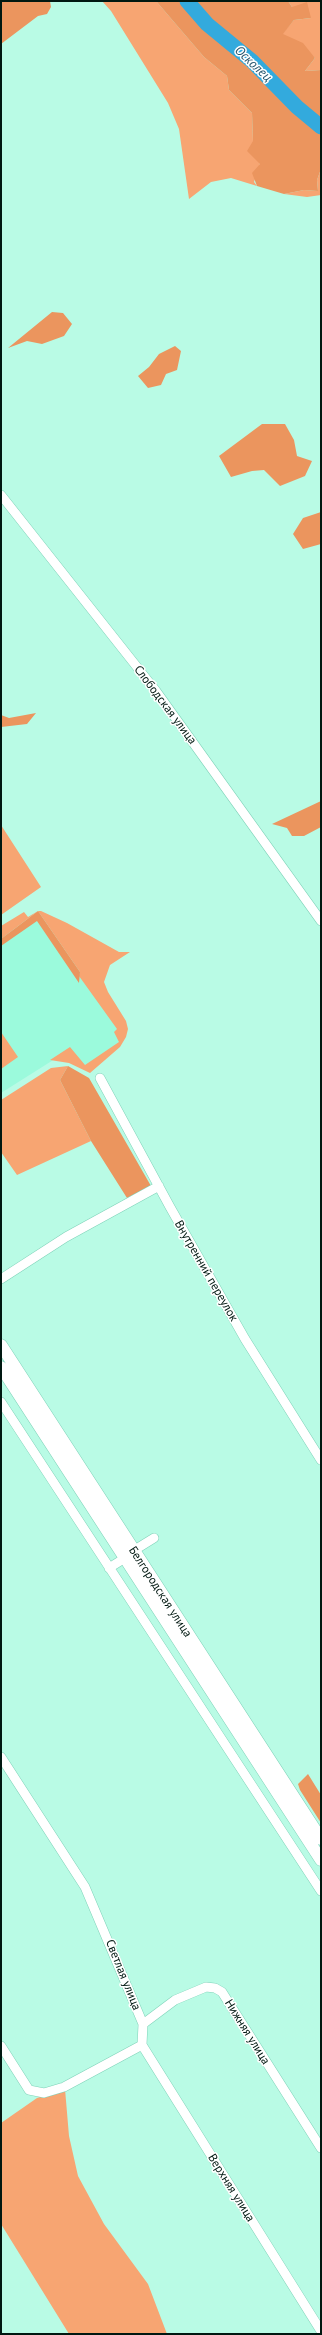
<!DOCTYPE html>
<html>
<head>
<meta charset="utf-8">
<style>
	body { margin:0 }
	#map { position:relative; width:322px; height:2335px; overflow:hidden; background:#b9fbe5; font-family:"PT Sans",sans-serif }
	canvas { display:block }
	.frame { position:absolute; inset:0; border:2px solid #001811; pointer-events:none }
</style>
</head>
<body>
<div id="map">
<canvas width="322" height="2335"></canvas>
<div class="frame"></div>
</div>
<script>
const ctx = document.querySelector('canvas').getContext('2d');
ctx.lineJoin = 'round';
function paint(path, color) {
  ctx.fillStyle = color;
  ctx.fill(path, 'evenodd');
}
function shape(rows) {
  const path = new Path2D();
  for (const r of rows) {
    path.moveTo(r[0], r[1]);
    for (let i = 2; i < r.length; i += 2) path.lineTo(r[i], r[i + 1]);
  }
  return path;
}
function stroke(path, color, width, dash) {
  ctx.strokeStyle = color;
  ctx.lineWidth = width;
  ctx.lineCap = dash ? 'butt' : 'round';
  ctx.setLineDash(dash || []);
  ctx.stroke(path);
}
function write(font, color, halo, rows, align = 'center') {
  ctx.font = font + ' "PT Sans",sans-serif';
  ctx.lineWidth = 3;
  ctx.setLineDash([]);
  ctx.textBaseline = 'middle';
  ctx.strokeStyle = halo;
  ctx.fillStyle = color;
  for (const [text, x, y, turn = 0] of rows) {
    ctx.save();
    ctx.translate(x, y);
    ctx.rotate((+turn || 0) * Math.PI / 180);
    ctx.textAlign = isNaN(turn) ? turn : align;
    if (halo) ctx.strokeText(text, 0, 0);
    ctx.fillText(text, 0, 0);
    ctx.restore();
  }
}
paint(shape([
	[39,913,123,1034,119,1046,85,1069,58,1057,1,1093,1,938]
]), '#9bfadc');
paint(shape([
	[102,1,156,1,204,57,227,76,229,90,252,113,253,141,260,164,254,182,257,186,231,178,211,182,189,199,179,129,168,103,111,11],
	[288,1,321,1,321,70,305,71,315,58,282,34,294,20,311,18,292,7],
	[321,169,321,195,307,197,284,194,304,190,318,191,317,180],
	[1,825,41,887,1,915],
	[38,911,1,939,1,926,24,912,28,917,38,911,41,911,67,923,119,952,130,952,110,965,104,982,108,992,126,1021,128,1029,126,1037,120,1047,90,1073,69,1063,50,1060,70,1047,85,1065,119,1042,114,1032,117,1029,79,976,80,972],
	[1,1032,18,1057,1,1069],
	[68,1066,60,1080,91,1141,17,1175,1,1152,1,1100,51,1068],
	[65,2089,69,2136,78,2176,104,2224,148,2284,167,2334,69,2334,1,2224,1,2123,37,2098]
]), '#f7a572');
paint(shape([
	[1,1,50,1,51,7,47,14,38,16,1,44],
	[156,1,183,1,206,27,251,63,295,110,321,131,321,169,317,180,318,191,304,190,284,194,257,186,252,173,260,164,247,151,253,141,252,113,229,90,227,76,204,57],
	[191,1,288,1,292,7,307,2,311,18,294,20,283,34,303,43,315,58,305,71,321,70,321,123,299,105,254,58,208,21],
	[52,312,63,313,72,324,64,336,42,344,27,341,8,348],
	[175,346,181,351,177,370,166,374,161,385,148,388,138,376,149,367,159,354],
	[262,424,285,424,294,440,297,456,312,461,305,476,280,486,264,470,252,471,231,477,219,456],
	[321,512,321,544,303,549,293,534,303,518],
	[36,713,27,724,1,727,1,715,9,718],
	[321,801,321,827,304,836,292,836,287,828,272,824],
	[38,911,80,972,79,983,37,921,1,946,1,939],
	[68,1066,89,1078,151,1186,127,1198,91,1141,60,1080],
	[308,1774,321,1795,321,1823,300,1790,298,1784]
]), '#eb955e');
stroke(shape([
	[187,1,207,24,252,61,297,107,321,127]
]), '#3ad', 15);
const minor = shape([
	[1,495,156,691,321,921],
	[100,1078,170,1207,245,1339,321,1460],
	[1,1279,66,1237,159,1186],
	[1,1402,321,1891],
	[133,1551,154,1538],
	[109,1568,125,1558],
	[1,1757,85,1887,143,2024,142,2045],
	[143,2024,175,2000,206,1987,215,1988,222,1992,321,2148],
	[142,2045,321,2331],
	[1,2046,29,2090,44,2093,64,2087,142,2045]
]);
const major = shape([
	[1,1345,321,1839],
	[1,1367,321,1860]
]);
stroke(minor, '#7ed2b8', 10);
stroke(major, '#7ed2b8', 13);
stroke(minor, '#fff', 9);
stroke(major, '#fff', 12);
write('12px', '#001811', '#fff', [
	["Слободская улица",165,705,53],
	["Внутренний переулок",206,1271,60],
	["Белгородская улица",160,1592,57],
	["Светлая улица",123,1975,68],
	["Нижняя улица",247,2032,58],
	["Верхняя улица",231,2188,58]
]);
write('italic 13px', '#28566d', '#fff', [
	["Осколец",253,64,43]
]);
</script>
</body>
</html>
